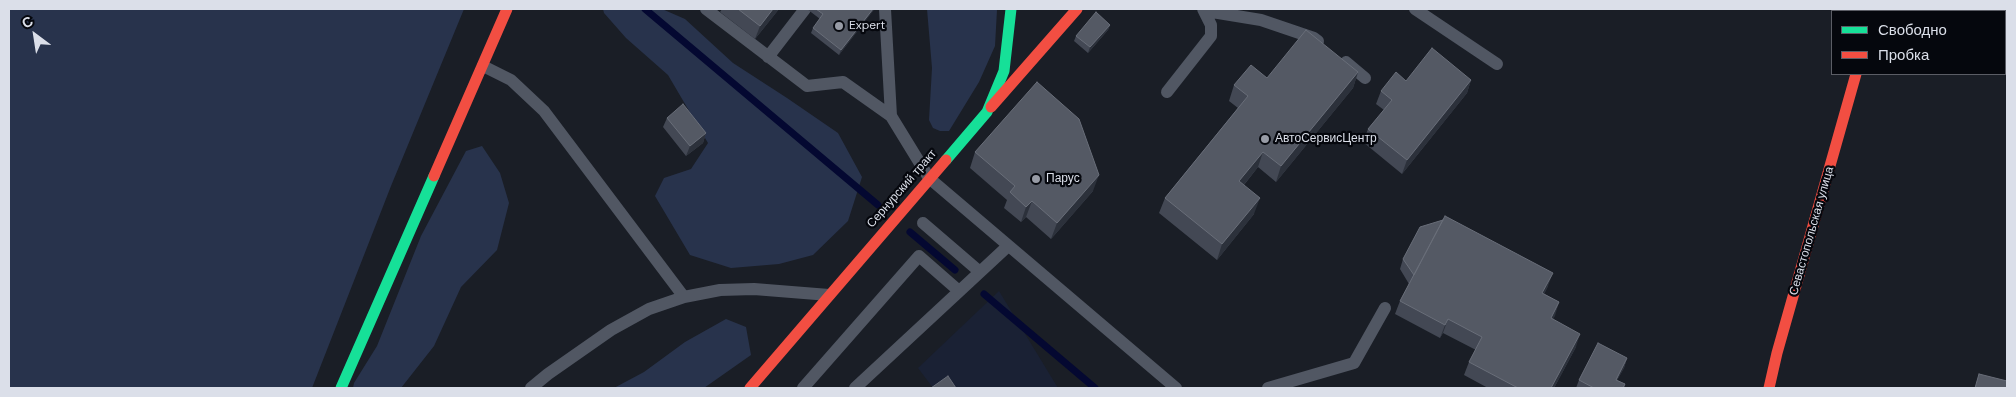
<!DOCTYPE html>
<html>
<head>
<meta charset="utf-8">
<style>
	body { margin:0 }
	#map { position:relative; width:2016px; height:397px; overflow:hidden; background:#1a1e26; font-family:"DM Sans",sans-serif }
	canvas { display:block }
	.frame { position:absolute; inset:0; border:10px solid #dbdfe9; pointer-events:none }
	.legend { position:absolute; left:1831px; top:10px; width:175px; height:65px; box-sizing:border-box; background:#05070d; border:1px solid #5b5d65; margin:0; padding:6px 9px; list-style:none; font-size:15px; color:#dbdfe9 }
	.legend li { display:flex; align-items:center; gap:10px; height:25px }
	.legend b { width:25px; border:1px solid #5b5d65 }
	.north { position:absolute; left:10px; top:10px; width:50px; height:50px; -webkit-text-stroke:4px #05070d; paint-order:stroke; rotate:329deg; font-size:14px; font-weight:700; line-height:20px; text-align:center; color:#dbdfe9 }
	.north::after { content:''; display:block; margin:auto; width:18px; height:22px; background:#dbdfe9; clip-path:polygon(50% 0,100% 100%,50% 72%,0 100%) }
</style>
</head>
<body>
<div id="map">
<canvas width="2016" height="397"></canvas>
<div class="frame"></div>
<ul class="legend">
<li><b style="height:6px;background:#16e098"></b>Свободно</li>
<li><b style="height:6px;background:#f24e42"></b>Пробка</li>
</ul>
<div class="north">С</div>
</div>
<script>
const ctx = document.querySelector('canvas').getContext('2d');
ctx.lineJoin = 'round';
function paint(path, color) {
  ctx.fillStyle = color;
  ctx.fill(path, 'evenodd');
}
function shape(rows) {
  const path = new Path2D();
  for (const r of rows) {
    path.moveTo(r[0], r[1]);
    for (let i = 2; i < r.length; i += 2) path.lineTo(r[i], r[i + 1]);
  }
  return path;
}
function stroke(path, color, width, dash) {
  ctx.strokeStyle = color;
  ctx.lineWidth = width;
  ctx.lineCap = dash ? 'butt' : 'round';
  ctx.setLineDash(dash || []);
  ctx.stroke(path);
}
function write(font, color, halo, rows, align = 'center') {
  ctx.font = font + ' "DM Sans",sans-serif';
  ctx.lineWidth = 4.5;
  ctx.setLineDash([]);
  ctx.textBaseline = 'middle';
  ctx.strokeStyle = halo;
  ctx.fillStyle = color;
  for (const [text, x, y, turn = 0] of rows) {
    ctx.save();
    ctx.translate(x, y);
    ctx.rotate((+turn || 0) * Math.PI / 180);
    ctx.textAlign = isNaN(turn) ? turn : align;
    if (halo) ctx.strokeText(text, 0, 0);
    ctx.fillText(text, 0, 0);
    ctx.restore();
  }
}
paint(shape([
	[999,291,1058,388,933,388,918,368]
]), '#1a2134');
paint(shape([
	[9,9,464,9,391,186,312,388,9,388],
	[603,9,662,9,685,19,733,63,787,98,838,133,862,177,848,221,813,255,779,264,731,268,690,255,655,196,664,178,691,169,708,143,668,75,626,38,604,13],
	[927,9,997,10,995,46,979,82,949,131,940,131,933,128,929,120,932,68],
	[482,146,500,173,509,203,497,250,461,287,434,346,401,388,353,388,354,383,377,346,421,236,466,151],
	[726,319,746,327,751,355,704,388,614,388,644,372,685,342]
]), '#28334c');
stroke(shape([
	[645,9,878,205],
	[910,232,955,270],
	[984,294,1095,388]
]), '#040831', 7);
stroke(shape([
	[706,9,807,86,843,82,891,116,929,178,1176,388],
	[885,9,891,116],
	[1415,9,1497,64],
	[1206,11,1261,20,1314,38,1318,41],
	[768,57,805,9],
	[1346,62,1365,78],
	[483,66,511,80,544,111,684,297],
	[1167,92,1211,36,1211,25,1203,9],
	[923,223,980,272],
	[531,388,548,374,611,330,649,309,684,297,720,290,754,289,829,295],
	[803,388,919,256,959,291],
	[855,388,1008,246],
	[1268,388,1354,363,1385,308]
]), '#515763', 12);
stroke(shape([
	[1874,11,1874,9]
]), '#515763', 24);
stroke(shape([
	[946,160,987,112,1004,71,1011,9],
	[341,388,434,176]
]), '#16e098', 11);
stroke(shape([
	[991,107,1077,9],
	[434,176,507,9],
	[750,388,946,160],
	[1769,388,1777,353,1856,74]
]), '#f24e42', 11);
paint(shape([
	[722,9,779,9,755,39,720,12],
	[807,9,874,9,839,55,811,33,813,28,820,19],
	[1110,25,1108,30,1088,53,1074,41,1076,36],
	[2007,38,2007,67,2005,66,2005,48],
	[1358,72,1353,88,1276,182,1258,167,1244,185,1254,214,1217,260,1159,213,1165,198,1238,108,1229,101,1234,85,1267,78],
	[1471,80,1467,93,1402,174,1363,142,1368,129,1384,110,1376,104,1381,91,1406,81],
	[667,118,706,133,703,143,686,156,663,127],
	[975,152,1093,191,1051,239,1026,217,1021,222,1004,208,1007,200,970,168],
	[1403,259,1548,286,1544,294,1559,302,1553,319,1576,347,1554,388,1488,388,1464,375,1469,362,1476,350,1443,333,1440,338,1395,314,1400,301,1409,284,1400,269],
	[1627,358,1624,368,1617,380,1625,384,1624,388,1576,388,1579,380]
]), '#434854');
paint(shape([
	[773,9,779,9,755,39,760,26],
	[873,9,874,9,874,10,839,55,841,50],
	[1110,25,1108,30,1088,53,1090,47],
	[1358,72,1353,88,1276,182,1281,166],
	[1471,80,1467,93,1402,174,1407,160],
	[706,133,703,143,686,156,690,146],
	[1263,152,1258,167,1234,197,1239,181],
	[1099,175,1093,191,1051,239,1057,223],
	[1260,198,1254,214,1217,260,1222,244],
	[1032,201,1026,217,1021,222,1026,207],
	[1553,273,1548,286,1537,307,1542,293],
	[1559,302,1555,316,1546,331,1551,318],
	[1448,319,1443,333,1440,338,1445,325],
	[1580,334,1576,347,1554,388,1551,388],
	[1627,358,1624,368,1613,388,1616,380]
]), '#2c313b');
const building = shape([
	[738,9,773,9,760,26,738,9],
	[816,9,873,9,841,50,813,28,823,14,816,9],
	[1096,12,1110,25,1090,47,1076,36,1096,12],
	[1306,30,1358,72,1281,166,1263,152,1239,181,1260,198,1222,244,1165,198,1248,96,1234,85,1251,65,1267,78,1306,30],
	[2007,42,2007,56,2005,55,2005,51,2007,42],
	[1432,48,1471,80,1407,160,1368,129,1392,100,1381,91,1396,72,1406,81,1432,48],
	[1037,82,1079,119,1099,175,1057,223,1032,201,1026,207,1010,192,1015,186,975,152,1037,82],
	[683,104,706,133,690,146,667,118,683,104],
	[1445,216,1553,273,1542,293,1559,302,1551,318,1580,334,1551,388,1518,388,1469,362,1482,337,1448,319,1445,325,1400,301,1445,216],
	[1443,220,1414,275,1403,259,1420,227,1443,220],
	[1598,343,1627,358,1616,380,1625,384,1623,388,1594,388,1579,380,1598,343],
	[1979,374,2007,381,2007,388,1975,388,1979,374],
	[948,376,956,388,931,388,948,376]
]);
paint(building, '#545964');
stroke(building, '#696e79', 1);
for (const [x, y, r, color] of [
	[839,26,5,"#979ba5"],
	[1265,139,5,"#979ba5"],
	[1036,179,5,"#979ba5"]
]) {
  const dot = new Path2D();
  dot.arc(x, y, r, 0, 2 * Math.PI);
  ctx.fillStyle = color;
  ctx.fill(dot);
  stroke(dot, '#05070d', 2);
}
write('12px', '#dbdfe9', '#05070d', [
	["Expert",849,26],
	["АвтоСервисЦентр",1275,139],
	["Парус",1046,179]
], 'left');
write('12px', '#dbdfe9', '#05070d', [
	["Сернурский тракт",902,189,-49],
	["Севастопольская улица",1812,231,-74]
]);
</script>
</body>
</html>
